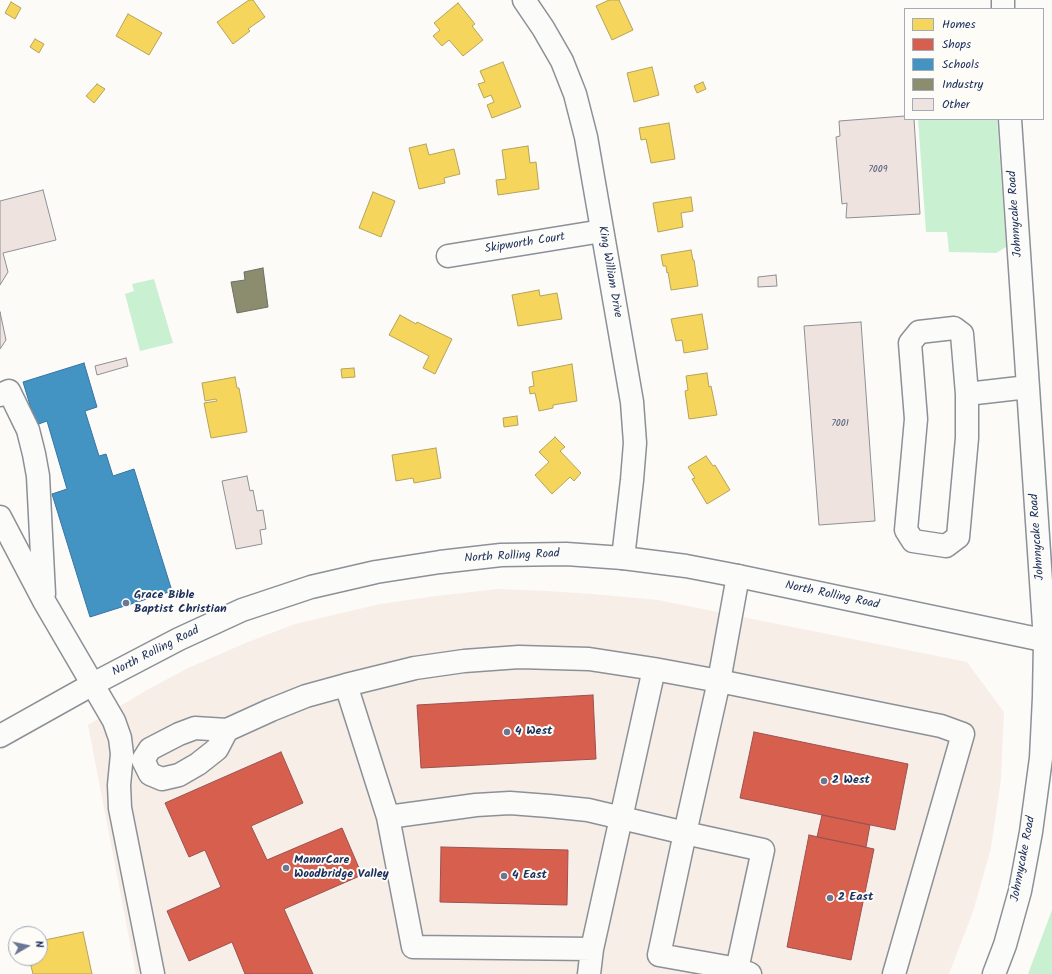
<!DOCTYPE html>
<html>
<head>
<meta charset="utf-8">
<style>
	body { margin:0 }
	#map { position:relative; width:1052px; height:974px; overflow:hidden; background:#fcfbf8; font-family:Kalam,sans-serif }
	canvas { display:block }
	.legend { position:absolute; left:904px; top:8px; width:140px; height:112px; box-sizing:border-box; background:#fdfcf7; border:1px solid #a3aaba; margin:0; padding:5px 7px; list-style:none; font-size:12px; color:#1b2f5e }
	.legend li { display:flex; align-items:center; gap:8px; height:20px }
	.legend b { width:20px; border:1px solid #a3aaba }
	.north { position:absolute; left:8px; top:926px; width:40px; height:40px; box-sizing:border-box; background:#fdfcf7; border:1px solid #a3aaba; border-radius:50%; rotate:81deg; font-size:11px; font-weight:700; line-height:16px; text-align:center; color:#1b2f5e }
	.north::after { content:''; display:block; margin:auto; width:14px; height:18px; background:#6a7694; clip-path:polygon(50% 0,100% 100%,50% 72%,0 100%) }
</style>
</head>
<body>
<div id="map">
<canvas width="1052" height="974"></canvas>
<ul class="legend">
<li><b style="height:11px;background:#f6d55c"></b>Homes</li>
<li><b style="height:11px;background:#d6604d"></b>Shops</li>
<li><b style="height:11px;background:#4393c3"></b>Schools</li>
<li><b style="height:11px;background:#8c8c6e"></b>Industry</li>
<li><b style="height:11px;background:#eee3de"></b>Other</li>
</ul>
<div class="north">N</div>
</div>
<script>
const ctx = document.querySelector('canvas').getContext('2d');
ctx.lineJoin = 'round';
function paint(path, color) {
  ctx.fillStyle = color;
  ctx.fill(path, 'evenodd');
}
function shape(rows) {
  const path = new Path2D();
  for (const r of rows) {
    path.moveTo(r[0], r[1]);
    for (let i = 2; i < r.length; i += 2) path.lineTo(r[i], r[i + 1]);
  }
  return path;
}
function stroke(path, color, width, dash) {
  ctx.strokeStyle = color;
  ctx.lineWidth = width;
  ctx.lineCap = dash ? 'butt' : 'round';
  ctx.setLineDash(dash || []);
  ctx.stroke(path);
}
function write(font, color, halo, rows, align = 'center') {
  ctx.font = font + ' Kalam,sans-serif';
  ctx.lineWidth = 4;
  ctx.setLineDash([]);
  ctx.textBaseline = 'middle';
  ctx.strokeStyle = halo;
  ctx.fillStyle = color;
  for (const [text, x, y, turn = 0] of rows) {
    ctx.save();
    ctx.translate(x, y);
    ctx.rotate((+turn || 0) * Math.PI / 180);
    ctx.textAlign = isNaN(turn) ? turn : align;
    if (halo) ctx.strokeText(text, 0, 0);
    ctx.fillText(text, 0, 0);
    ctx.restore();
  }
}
paint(shape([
	[497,589,547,591,593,594,658,600,967,662,1004,712,1001,779,991,848,973,912,949,974,136,974,88,725,147,690,188,668,248,642,295,624,380,604,436,596]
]), '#f8eee8');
paint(shape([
	[918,119,997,119,1006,247,996,253,949,252,947,232,926,232],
	[154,279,173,343,140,351,125,294,134,291,132,284],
	[1052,910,1052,974,1028,974]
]), '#caf0d2');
const homes = shape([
	[249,0,253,0,265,17,248,29,250,31,233,44,217,22,249,0],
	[609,0,619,0,633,30,612,40,596,6,609,0],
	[11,2,21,8,15,19,5,13,11,2],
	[458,3,475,24,472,26,483,40,463,56,449,40,442,46,433,36,440,30,434,23,458,3],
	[128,14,162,33,149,55,116,36,128,14],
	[35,39,44,44,39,53,30,47,35,39],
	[503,62,521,107,492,118,487,105,494,102,491,95,484,98,478,84,485,82,480,71,503,62],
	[652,67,659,95,634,102,627,73,652,67],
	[703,82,706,89,697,93,694,86,703,82],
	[97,84,105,89,94,103,86,96,97,84],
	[669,123,675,159,651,163,646,139,641,140,639,128,669,123],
	[426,144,429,155,454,149,460,174,444,178,445,183,419,189,409,148,426,144],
	[528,146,530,163,536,162,539,189,498,195,496,180,506,179,502,150,528,146],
	[373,192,395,201,381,237,359,228,373,192],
	[691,197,693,211,681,213,683,227,658,232,653,203,691,197],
	[691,250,693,260,694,260,698,286,671,290,668,272,667,273,666,266,663,266,661,255,691,250],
	[539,290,540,296,557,293,562,319,518,326,512,295,539,290],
	[702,314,708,349,684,353,682,340,676,341,671,319,702,314],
	[400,315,416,324,417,322,452,339,435,374,423,368,429,356,389,335,400,315],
	[572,364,577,401,553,405,553,408,539,411,535,393,530,394,529,387,534,386,532,372,572,364],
	[354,368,355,377,342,378,341,369,354,368],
	[707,373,709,387,711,386,717,415,689,419,685,391,688,390,686,376,707,373],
	[235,377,237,388,239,388,247,432,211,438,204,403,217,401,216,399,205,401,202,383,235,377],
	[517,416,518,425,504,427,503,418,517,416],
	[555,437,565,447,560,451,581,473,574,481,570,477,552,494,535,475,549,462,539,452,555,437],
	[436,448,441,478,414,483,413,478,396,481,392,455,436,448],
	[706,456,713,466,715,465,730,490,707,504,692,479,695,478,688,467,706,456],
	[83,932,92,974,33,974,29,958,40,958,40,941,83,932]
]);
paint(homes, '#f6d55c');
stroke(homes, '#b4a35d', 1);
const shops = shape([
	[593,695,596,759,421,768,417,705,593,695],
	[754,732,908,764,895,830,740,798,754,732],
	[281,752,303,803,251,826,267,860,342,828,362,875,284,909,313,974,245,974,232,942,189,961,167,911,221,887,205,850,189,857,165,803,281,752],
	[822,815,870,825,866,847,817,837,822,815],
	[809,835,874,849,851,960,787,947,809,835],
	[441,847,568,850,567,905,440,902,441,847]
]);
paint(shops, '#d6604d');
stroke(shops, '#9e5152', 1);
const schools = shape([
	[84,363,97,407,85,411,99,456,106,454,113,476,134,469,172,591,90,617,52,494,67,489,47,421,36,425,23,382,84,363]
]);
paint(schools, '#4393c3');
stroke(schools, '#3775a5', 1);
const industry = shape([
	[263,268,268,307,237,313,231,282,245,280,244,272,263,268]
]);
paint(industry, '#8c8c6e');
stroke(industry, '#6a7069', 1);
const building = shape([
	[905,116,905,119,914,119,920,214,846,218,847,203,842,204,836,137,840,136,839,121,905,116],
	[43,190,56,240,3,253,8,272,0,285,0,201,43,190],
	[776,275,777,286,758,287,758,277,776,275],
	[0,312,6,340,0,349,0,312],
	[861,322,875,521,819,525,804,326,861,322],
	[126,358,128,366,97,375,95,366,126,358],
	[247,476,250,491,253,490,257,511,263,510,266,529,260,530,262,544,236,549,222,481,247,476]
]);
paint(building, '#eee3de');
stroke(building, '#8c9097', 1);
const minor = shape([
	[524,0,543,28,562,61,575,94,586,137,632,402,635,443,632,480,623,558],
	[1003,0,1003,9],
	[448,256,602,231],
	[967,394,967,438,958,537,946,546,913,541,906,530,916,419,910,343,919,332,954,328,962,334,967,394,1028,387],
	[0,395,9,391,28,430,34,454,38,476,44,594],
	[0,517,44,601,114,721,120,738,122,754,119,785,120,808,153,974],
	[738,576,719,681,685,833,659,955,738,969,750,974],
	[143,760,150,749,179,734,195,728,227,730,271,710,306,696,346,685],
	[143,760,150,774,162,779,179,775,198,764,217,749,227,730],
	[388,817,476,805,510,803,549,806,588,810,685,833,763,850,736,974],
	[592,949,413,947,388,817,346,685,415,668,464,661,519,657,589,659,654,669,719,681,941,726,963,734,894,974],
	[589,974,592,949,654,669],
	[994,974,1005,945,1020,891,1031,832,1041,758,1044,697,1045,641,1010,119]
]);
const major = shape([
	[0,736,93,684,179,639,242,610,311,587,376,572,440,562,501,555,566,554,623,558,686,566,738,576,1052,642]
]);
stroke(minor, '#8c9097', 25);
stroke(major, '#8c9097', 25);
stroke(minor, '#fbfbf9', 22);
stroke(major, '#fbfbf9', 22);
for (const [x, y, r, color] of [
	[126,603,4,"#6a7694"],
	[507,732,4,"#6a7694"],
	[824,781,4,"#6a7694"],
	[286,868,4,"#6a7694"],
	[504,876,4,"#6a7694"],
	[830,898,4,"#6a7694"]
]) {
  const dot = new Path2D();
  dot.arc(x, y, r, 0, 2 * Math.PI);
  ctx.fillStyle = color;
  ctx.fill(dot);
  stroke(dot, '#fdfcf7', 1.5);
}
write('10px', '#505c7e', null, [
	["7009",878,170],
	["7001",840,424]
]);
write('12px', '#1b2f5e', '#fdfcf7', [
	["Johnnycake Road",1016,214,-94],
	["Skipworth Court",525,244,-9],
	["King William Drive",609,272,80],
	["Johnnycake Road",1038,537,-94],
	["North Rolling Road",512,557,-3],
	["North Rolling Road",832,596,12],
	["North Rolling Road",156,652,-27],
	["Johnnycake Road",1024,859,-79]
]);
write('bold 12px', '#1b2f5e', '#fdfcf7', [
	["Grace Bible",134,596],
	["Baptist Christian",134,610],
	["4 West",515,732],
	["2 West",832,781],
	["ManorCare",294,861],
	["Woodbridge Valley",294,875],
	["4 East",512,876],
	["2 East",838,898]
], 'left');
</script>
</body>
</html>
